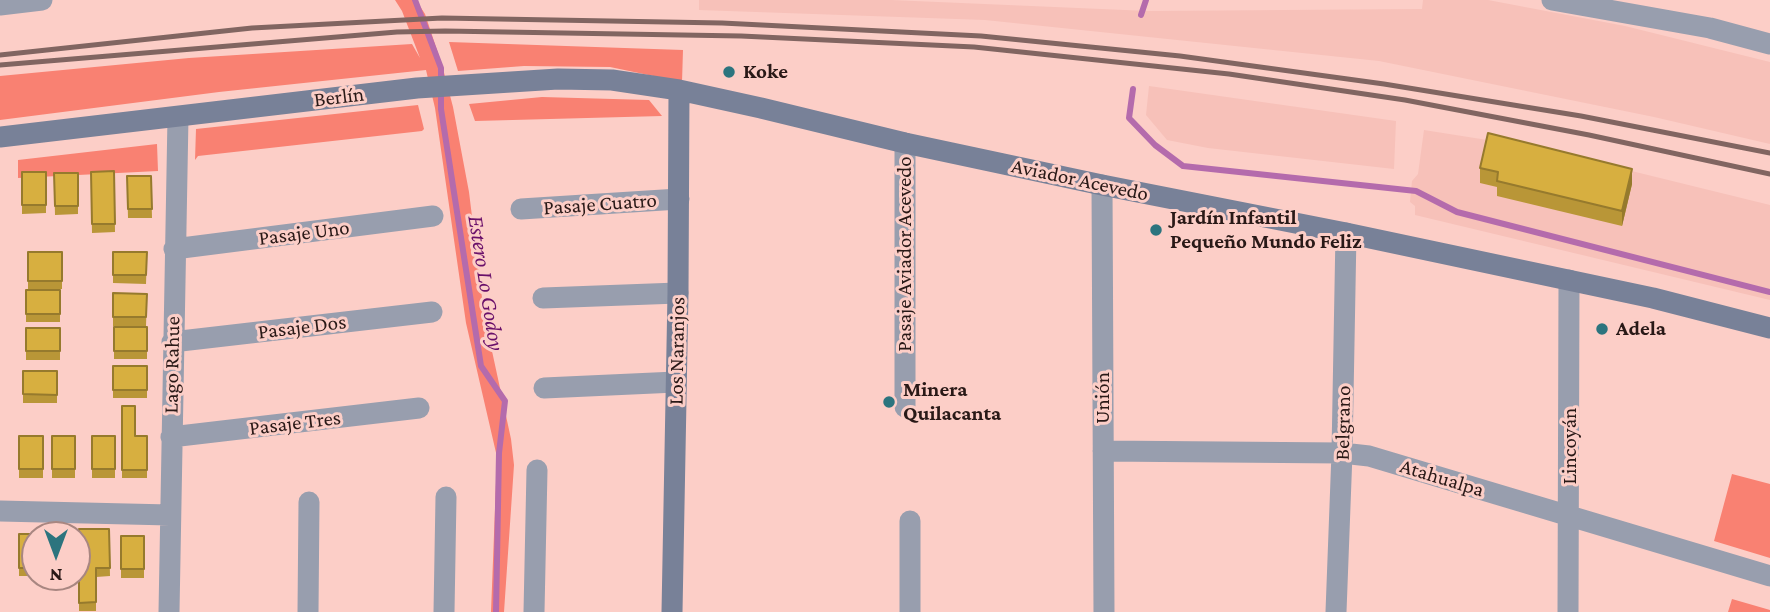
<!DOCTYPE html>
<html>
<head>
<meta charset="utf-8">
<style>
	body { margin:0 }
	#map { position:relative; width:1770px; height:612px; overflow:hidden; background:#fccec7; font-family:"Crimson Pro",serif }
	canvas { display:block }
	.north { position:absolute; left:21px; top:521px; width:70px; height:70px; box-sizing:border-box; background:#fccec7; border:2px solid #a88681; border-radius:50%; rotate:180deg; font-size:19px; font-weight:700; line-height:28px; text-align:center; color:#291917 }
	.north::after { content:''; display:block; margin:auto; width:24px; height:32px; background:#2c747e; clip-path:polygon(50% 0,100% 100%,50% 72%,0 100%) }
</style>
</head>
<body>
<div id="map">
<canvas width="1770" height="612"></canvas>
<div class="north">N</div>
</div>
<script>
const ctx = document.querySelector('canvas').getContext('2d');
ctx.lineJoin = 'round';
function paint(path, color) {
  ctx.fillStyle = color;
  ctx.fill(path, 'evenodd');
}
function shape(rows) {
  const path = new Path2D();
  for (const r of rows) {
    path.moveTo(r[0], r[1]);
    for (let i = 2; i < r.length; i += 2) path.lineTo(r[i], r[i + 1]);
  }
  return path;
}
function stroke(path, color, width, dash) {
  ctx.strokeStyle = color;
  ctx.lineWidth = width;
  ctx.lineCap = dash ? 'butt' : 'round';
  ctx.setLineDash(dash || []);
  ctx.stroke(path);
}
function write(font, color, halo, rows, align = 'center') {
  ctx.font = font + ' "Crimson Pro",serif';
  ctx.lineWidth = 6;
  ctx.setLineDash([]);
  ctx.textBaseline = 'middle';
  ctx.strokeStyle = halo;
  ctx.fillStyle = color;
  for (const [text, x, y, turn = 0] of rows) {
    ctx.save();
    ctx.translate(x, y);
    ctx.rotate((+turn || 0) * Math.PI / 180);
    ctx.textAlign = isNaN(turn) ? turn : align;
    if (halo) ctx.strokeText(text, 0, 0);
    ctx.fillText(text, 0, 0);
    ctx.restore();
  }
}
paint(shape([
	[699,0,891,0,1148,11,1422,9,1423,0,1488,0,1625,26,1770,62,1770,144,1654,117,1379,61,985,20,699,10],
	[1149,86,1396,121,1394,169,1208,148,1167,140,1146,115],
	[1424,130,1538,148,1770,205,1770,300,1415,215,1415,206,1410,202,1412,181,1418,174]
]), '#f7c1b9');
paint(shape([
	[395,0,416,0,425,14,442,65,453,107,469,192,484,314,511,439,514,465,504,612,491,612,497,457,466,323,435,108,426,70,219,92,0,120,0,76,189,58,412,44,420,58,402,11],
	[449,42,683,50,682,82,610,67,524,66,458,71],
	[542,97,649,100,662,116,475,121,469,104],
	[418,105,424,129,422,131,198,156,195,160,196,129],
	[157,144,158,171,18,178,18,160],
	[1732,474,1770,484,1770,558,1714,541],
	[1732,599,1770,610,1770,612,1728,612]
]), '#f98172');
stroke(shape([
	[415,0,441,68,441,109,481,366,505,401,499,453,496,612],
	[1141,15,1146,0],
	[1133,89,1129,118,1155,145,1183,166,1416,191,1457,212,1770,292]
]), '#b46bac', 6);
stroke(shape([
	[1552,0,1710,28,1770,44],
	[0,5,42,0],
	[1102,185,1104,612],
	[521,209,679,199],
	[174,249,433,216],
	[543,298,678,293],
	[172,342,432,312],
	[544,388,676,382],
	[905,407,905,143],
	[171,437,419,408],
	[1103,451,1342,453,1369,456,1770,576],
	[0,511,170,515],
	[910,521,910,612],
	[169,612,178,117],
	[308,612,309,502],
	[444,612,446,497],
	[534,612,537,470],
	[1336,612,1342,453,1346,233],
	[1568,612,1569,280]
]), '#989eae', 21);
stroke(shape([
	[0,137,417,88,558,79,612,80,679,90,761,108,905,143,1102,185,1346,233,1653,298,1770,328],
	[672,612,678,293,679,90]
]), '#788198', 21);
stroke(shape([
	[0,55,252,28,442,18,722,23,981,36,1180,56,1384,84,1581,116,1770,153],
	[0,65,397,32,445,31,741,36,974,47,1229,74,1405,100,1589,135,1770,174]
]), '#816561', 5);
paint(shape([
	[1480,168,1632,184,1622,226,1497,196,1497,187,1480,183],
	[114,171,115,232,92,233,91,172],
	[22,172,46,172,46,213,22,214],
	[54,173,78,173,78,214,55,215],
	[127,176,151,176,152,218,128,218],
	[28,252,62,252,62,289,28,289],
	[113,252,147,252,146,284,113,283],
	[26,290,60,290,60,322,26,322],
	[113,293,147,294,146,326,113,326],
	[114,327,147,327,147,359,114,359],
	[26,328,60,328,60,360,26,360],
	[113,366,147,366,147,398,113,398],
	[23,371,57,371,57,403,23,403],
	[122,406,135,436,147,436,147,478,122,478],
	[19,436,43,436,43,478,19,478],
	[52,436,75,436,75,478,52,478],
	[92,436,115,436,115,478,92,478],
	[79,529,109,529,110,576,96,577,96,611,79,611],
	[19,534,35,535,35,576,19,576],
	[121,536,144,536,144,578,121,578]
]), '#b99637');
paint(shape([
	[1632,169,1632,184,1622,226,1622,211]
]), '#967a2d');
const building = shape([
	[1488,133,1632,169,1622,211,1497,181,1498,172,1480,168,1488,133],
	[114,171,115,224,92,224,91,172,114,171],
	[22,172,46,172,46,205,22,205,22,172],
	[54,173,78,173,78,206,55,206,54,173],
	[127,176,151,176,152,209,128,209,127,176],
	[28,252,62,252,62,281,28,281,28,252],
	[113,252,147,252,146,275,113,275,113,252],
	[26,290,60,290,60,314,26,314,26,290],
	[113,293,147,294,146,317,113,317,113,293],
	[114,327,147,327,147,351,114,351,114,327],
	[26,328,60,328,60,351,26,351,26,328],
	[113,366,147,366,147,390,113,390,113,366],
	[23,371,57,371,57,395,23,394,23,371],
	[122,406,135,406,135,436,147,436,147,470,122,470,122,406],
	[19,436,43,436,43,469,19,469,19,436],
	[52,436,75,436,75,469,52,469,52,436],
	[92,436,115,436,115,469,92,469,92,436],
	[79,529,109,529,110,568,96,568,96,602,79,603,79,529],
	[19,534,42,534,35,535,35,568,19,568,19,534],
	[121,536,144,536,144,569,121,569,121,536]
]);
paint(building, '#d7af40');
stroke(building, '#967a2d', 2);
for (const [x, y, r, color] of [
	[729,72,7,"#2c747e"],
	[1156,230,7,"#2c747e"],
	[1602,329,7,"#2c747e"],
	[889,402,7,"#2c747e"]
]) {
  const dot = new Path2D();
  dot.arc(x, y, r, 0, 2 * Math.PI);
  ctx.fillStyle = color;
  ctx.fill(dot);
  stroke(dot, '#fccec7', 2.5);
}
write('bold 21px', '#291917', '#fccec7', [
	["Koke",743,72],
	["Jardín Infantil",1170,218],
	["Pequeño Mundo Feliz",1170,242],
	["Adela",1616,329],
	["Minera",903,390],
	["Quilacanta",903,414]
], 'left');
write('21px', '#291917', '#fccec7', [
	["Berlín",339,97,-7],
	["Aviador Acevedo",1080,180,12],
	["Pasaje Cuatro",600,204,-4],
	["Pasaje Uno",304,233,-7],
	["Pasaje Aviador Acevedo",905,254,-90],
	["Pasaje Dos",302,327,-7],
	["Los Naranjos",677,351,-89],
	["Lago Rahue",172,365,-89],
	["Unión",1103,398,-90],
	["Pasaje Tres",295,423,-7],
	["Belgrano",1343,423,-89],
	["Lincoyán",1570,446,-90],
	["Atahualpa",1442,478,17]
]);
write('italic 23px', '#6a106a', '#fccec7', [
	["Estero Lo Godoy",486,283,81]
]);
</script>
</body>
</html>
